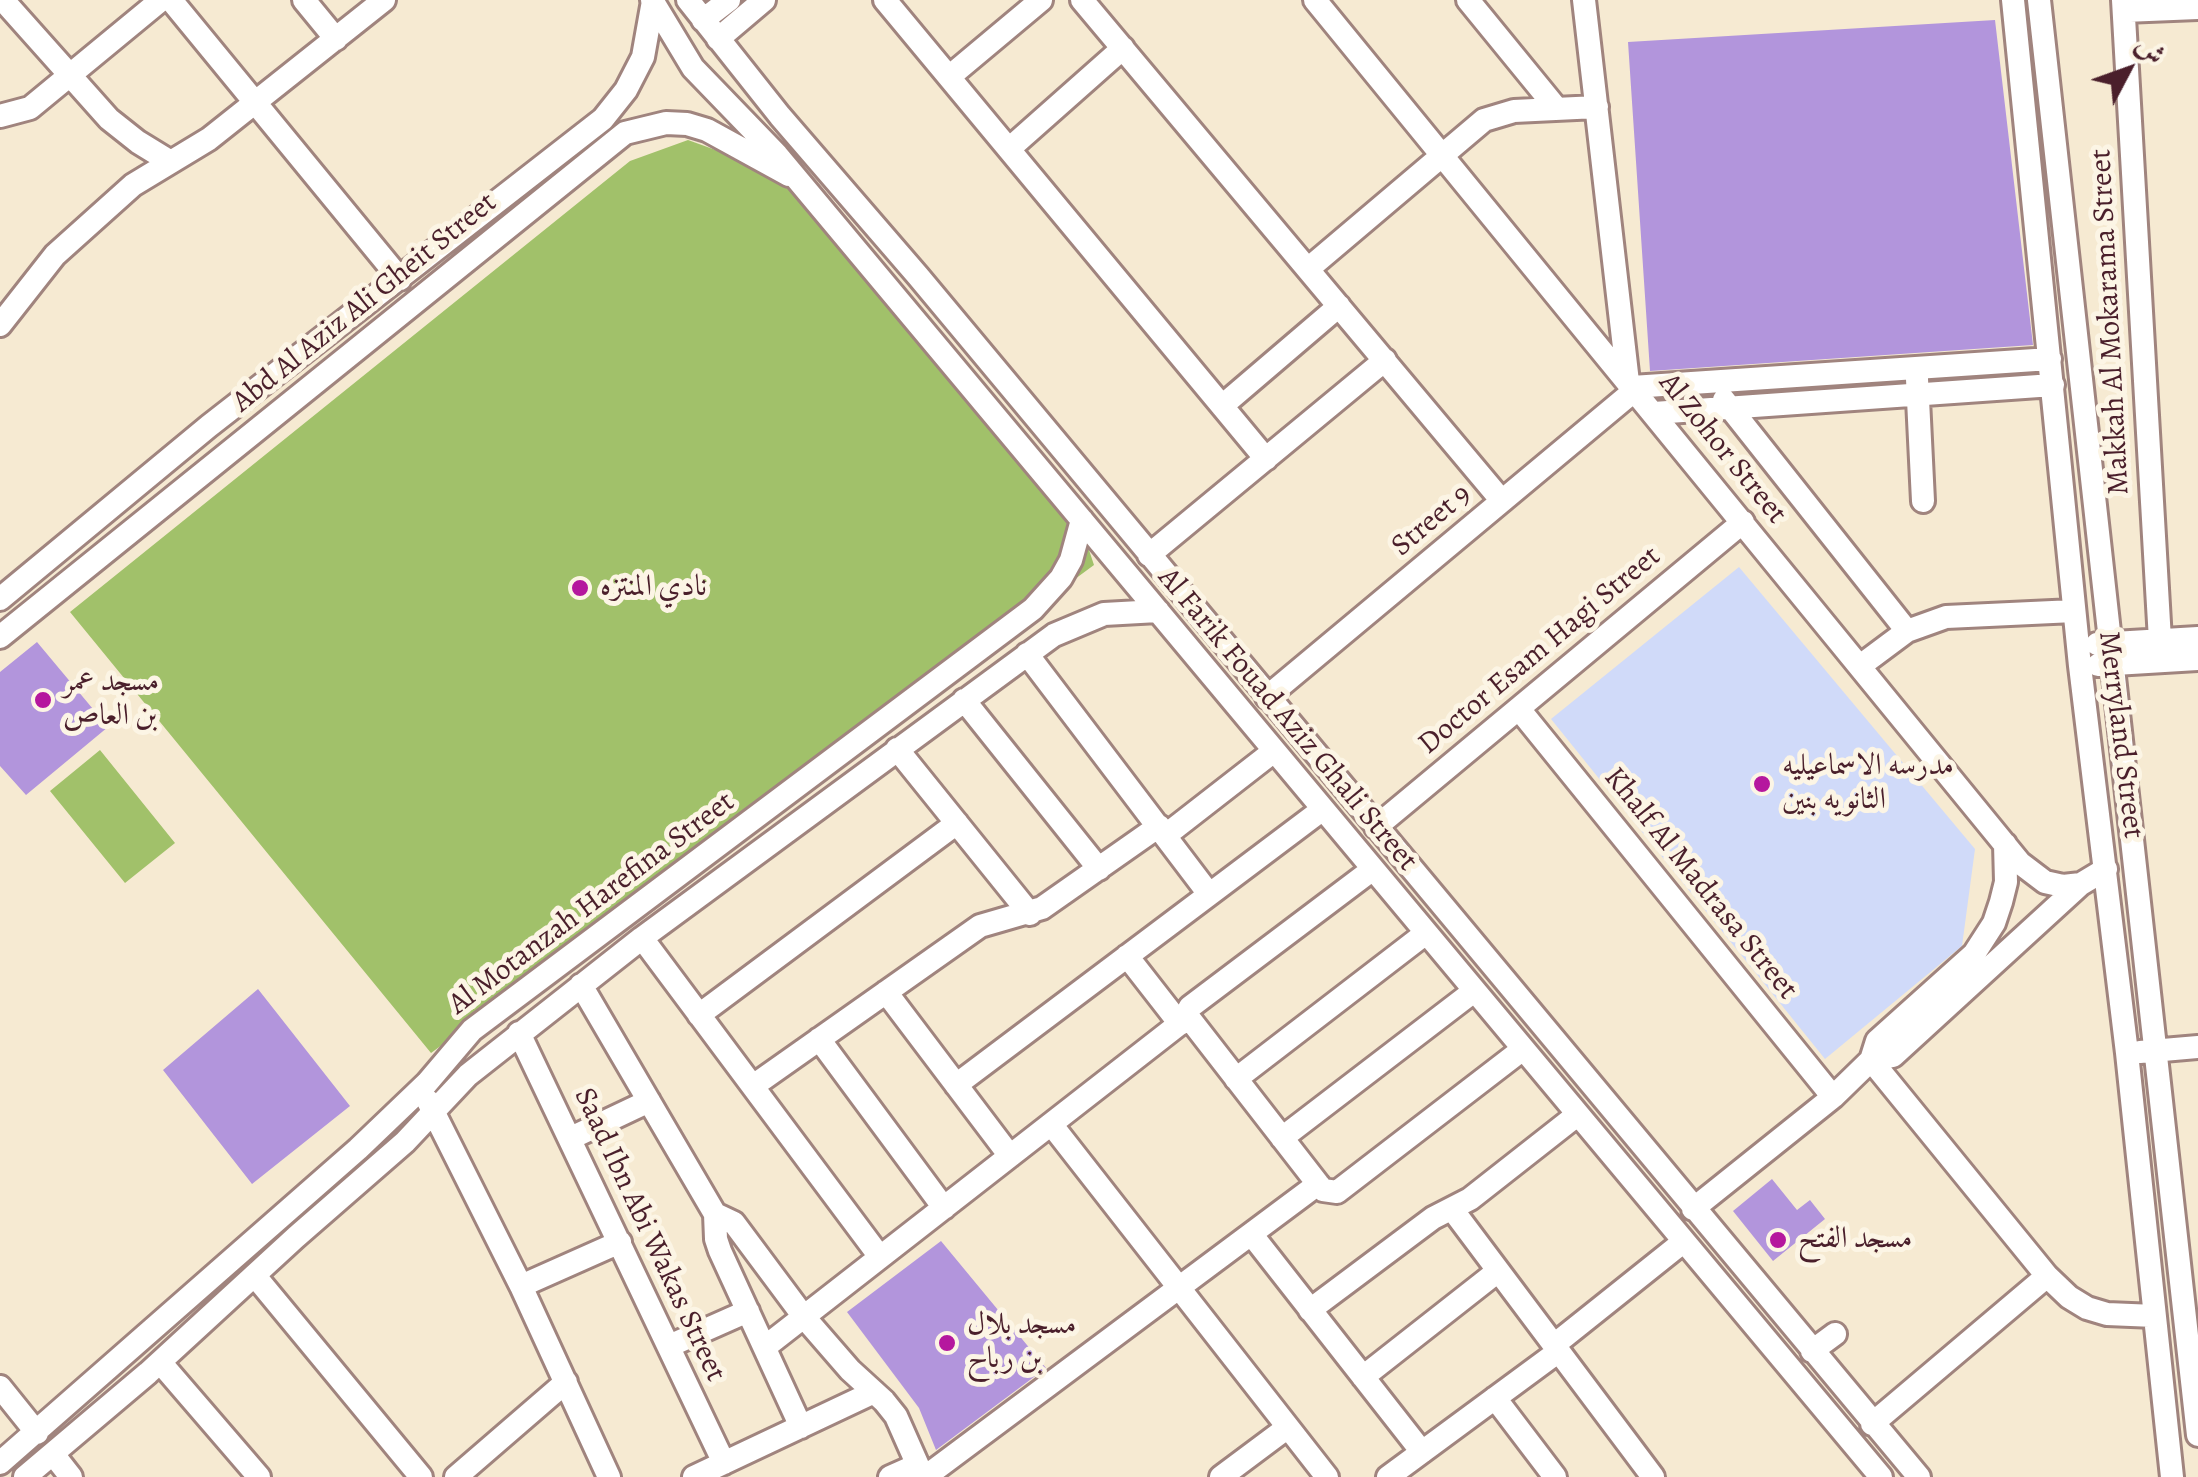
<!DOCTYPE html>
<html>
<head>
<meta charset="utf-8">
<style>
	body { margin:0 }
	#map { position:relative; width:2198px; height:1477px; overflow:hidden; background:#f6ead2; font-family:Alegreya,Amiri,serif }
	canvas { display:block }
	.north { position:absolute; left:2078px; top:20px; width:100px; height:100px; -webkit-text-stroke:8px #fcf5e5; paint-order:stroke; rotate:49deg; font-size:28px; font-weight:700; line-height:40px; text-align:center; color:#4a1f2b }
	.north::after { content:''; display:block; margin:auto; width:35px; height:45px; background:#4a1f2b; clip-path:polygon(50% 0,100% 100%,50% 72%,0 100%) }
</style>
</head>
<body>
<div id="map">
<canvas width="2198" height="1477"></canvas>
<div class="north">ش</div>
</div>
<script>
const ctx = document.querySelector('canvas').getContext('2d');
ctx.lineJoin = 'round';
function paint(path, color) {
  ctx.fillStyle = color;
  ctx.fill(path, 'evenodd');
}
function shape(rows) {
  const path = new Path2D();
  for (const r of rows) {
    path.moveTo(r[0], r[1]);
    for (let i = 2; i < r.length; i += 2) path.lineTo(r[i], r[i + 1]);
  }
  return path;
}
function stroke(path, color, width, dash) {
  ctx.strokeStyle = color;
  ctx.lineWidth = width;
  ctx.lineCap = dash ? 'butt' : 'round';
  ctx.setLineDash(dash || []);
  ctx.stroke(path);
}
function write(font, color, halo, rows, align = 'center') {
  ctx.font = font + ' Alegreya,Amiri,serif';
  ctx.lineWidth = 10;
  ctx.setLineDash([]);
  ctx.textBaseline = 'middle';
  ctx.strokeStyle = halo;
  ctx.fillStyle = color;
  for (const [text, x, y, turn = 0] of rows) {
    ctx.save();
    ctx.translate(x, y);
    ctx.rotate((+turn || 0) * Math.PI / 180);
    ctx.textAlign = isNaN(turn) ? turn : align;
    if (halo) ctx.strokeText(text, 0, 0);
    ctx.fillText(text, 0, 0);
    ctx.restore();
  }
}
paint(shape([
	[1739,567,1975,849,1962,946,1825,1059,1551,719]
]), '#d0daf9');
paint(shape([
	[688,140,757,165,789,186,1079,536,1089,550,1094,565,431,1053,70,612,630,161],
	[100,750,175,843,125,883,50,791]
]), '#a1c16a');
paint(shape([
	[1995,20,2033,345,1650,371,1628,42],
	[37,642,108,727,26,795,0,766,0,672],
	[258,989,350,1106,252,1184,163,1070],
	[1772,1179,1797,1210,1810,1200,1825,1219,1773,1261,1733,1211],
	[941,1241,1046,1368,936,1450,919,1408,847,1312]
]), '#b295dc');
const minor = shape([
	[3,0,109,119,138,142,169,161],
	[171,0,400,279],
	[304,0,336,39],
	[652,0,693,68,777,155,1881,1477],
	[688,0,780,116,918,276,1919,1477],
	[885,0,1266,459],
	[1082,0,1502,501],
	[1315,0,2020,863,2045,882,2063,886,2081,884,2106,869],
	[1468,0,1557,109],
	[1584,0,1628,382],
	[2013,0,2080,666,2127,1053,2172,1477],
	[2039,0,2198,1435],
	[2123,0,2160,640],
	[2124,11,2198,8],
	[703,20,729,0],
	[718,39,764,0],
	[949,77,1041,0],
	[0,116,30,108,161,0],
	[1009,149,1123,48],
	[1308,269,1484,120,1514,111,1597,107],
	[0,325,55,255,133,185,209,139,384,0],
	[1917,379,1923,501],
	[1632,387,2050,359],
	[1724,400,1907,631],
	[1222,406,1339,306],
	[1654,413,2053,385],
	[1149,555,1385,360],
	[0,599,209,426,603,119,626,90,643,57,653,1],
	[0,637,625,133,666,123,687,124,707,130,789,175],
	[2097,644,2198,638],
	[1027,654,1209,894],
	[2098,665,2198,659],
	[1860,666,1907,631,1946,617,2074,611],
	[1267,697,1635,390],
	[964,700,1099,869],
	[1519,709,1833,1097],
	[897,749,1030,914],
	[1376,827,1743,522],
	[1166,835,1274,751],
	[1373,869,1190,1007,1186,1014,1318,1184,1323,1190,1337,1192,1523,1049],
	[642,938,880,1257],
	[1127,956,1180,1024],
	[581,985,715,1214,716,1239,720,1251,801,1427],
	[886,992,1010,1156],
	[699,1015,957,823],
	[519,1033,724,1463],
	[819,1039,944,1208],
	[2140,1052,2198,1047],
	[1871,1060,2047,1276,2069,1297,2087,1308,2107,1314,2155,1316],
	[1871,1060,1893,1056,2081,884],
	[1236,1079,1426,933],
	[956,1085,1323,809],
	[753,1086,980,926,1042,908,1159,826],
	[428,1101,521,1286,609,1477],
	[1051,1124,1327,1477],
	[571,1138,649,1101],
	[1282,1138,1474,991],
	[1452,1209,1653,1477],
	[1693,1209,1833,1097,1871,1060,1877,1041,1974,954,1994,923,2001,902,2006,882,2005,844],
	[715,1214,734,1223,804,1317,850,1370,884,1401,896,1416,923,1477],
	[1252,1235,1422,1452],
	[255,1276,421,1477],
	[521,1286,620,1242],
	[1310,1310,1433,1218,1470,1199,1577,1115],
	[1554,1345,1683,1242],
	[669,1346,748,1311],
	[765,1347,1187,1018],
	[1812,1351,1835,1334],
	[160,1362,259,1477],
	[1363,1377,1498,1271],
	[0,1387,37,1433],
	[1495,1398,1555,1477],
	[1872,1424,2047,1276],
	[53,1454,71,1477],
	[0,1463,358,1149,427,1083,472,1030,1033,609,1061,578,1071,560,1082,520],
	[25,1477,148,1373,296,1237,405,1142,468,1075,642,938,1054,635,1104,614,1158,611],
	[456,1477,566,1382],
	[694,1477,874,1392],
	[890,1477,917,1465],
	[925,1477,1318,1184],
	[1221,1477,1288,1427],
	[1388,1477,1559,1351]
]);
stroke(minor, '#a0847e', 28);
stroke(minor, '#fff', 22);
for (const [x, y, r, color] of [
	[580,588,10,"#b5179e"],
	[43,700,10,"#b5179e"],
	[1762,784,10,"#b5179e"],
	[1778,1240,10,"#b5179e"],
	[947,1343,10,"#b5179e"]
]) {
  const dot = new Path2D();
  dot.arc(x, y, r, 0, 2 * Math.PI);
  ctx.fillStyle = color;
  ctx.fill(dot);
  stroke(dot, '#fcf5e5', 4);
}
write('30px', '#4a1f2b', '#fcf5e5', [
	["Abd Al Aziz Ali Gheit Street",365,303,-39],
	["Makkah Al Mokarama Street",2111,322,-93],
	["Al Zohor Street",1722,449,51],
	["Street 9",1432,521,-40],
	["Doctor Esam Hagi Street",1540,651,-40],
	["Al Farik Fouad Aziz Ghali Street",1287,720,50],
	["Merryland Street",2120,735,83],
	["Khalf Al Madrasa Street",1700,884,51],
	["Al Motanzah Harefina Street",592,904,-37],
	["Saad Ibn Abi Wakas Street",649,1235,65]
]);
write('30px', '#4a1f2b', '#fcf5e5', [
	["نادي المنتزه",600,588],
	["مسجد عمر",63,683],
	["بن العاص",63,717],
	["مدرسه الاسماعيليه",1782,767],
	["الثانويه بنين",1782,801],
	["مسجد الفتح",1798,1240],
	["مسجد بلال",967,1326],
	["بن رباح",967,1360]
], 'left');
</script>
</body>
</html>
